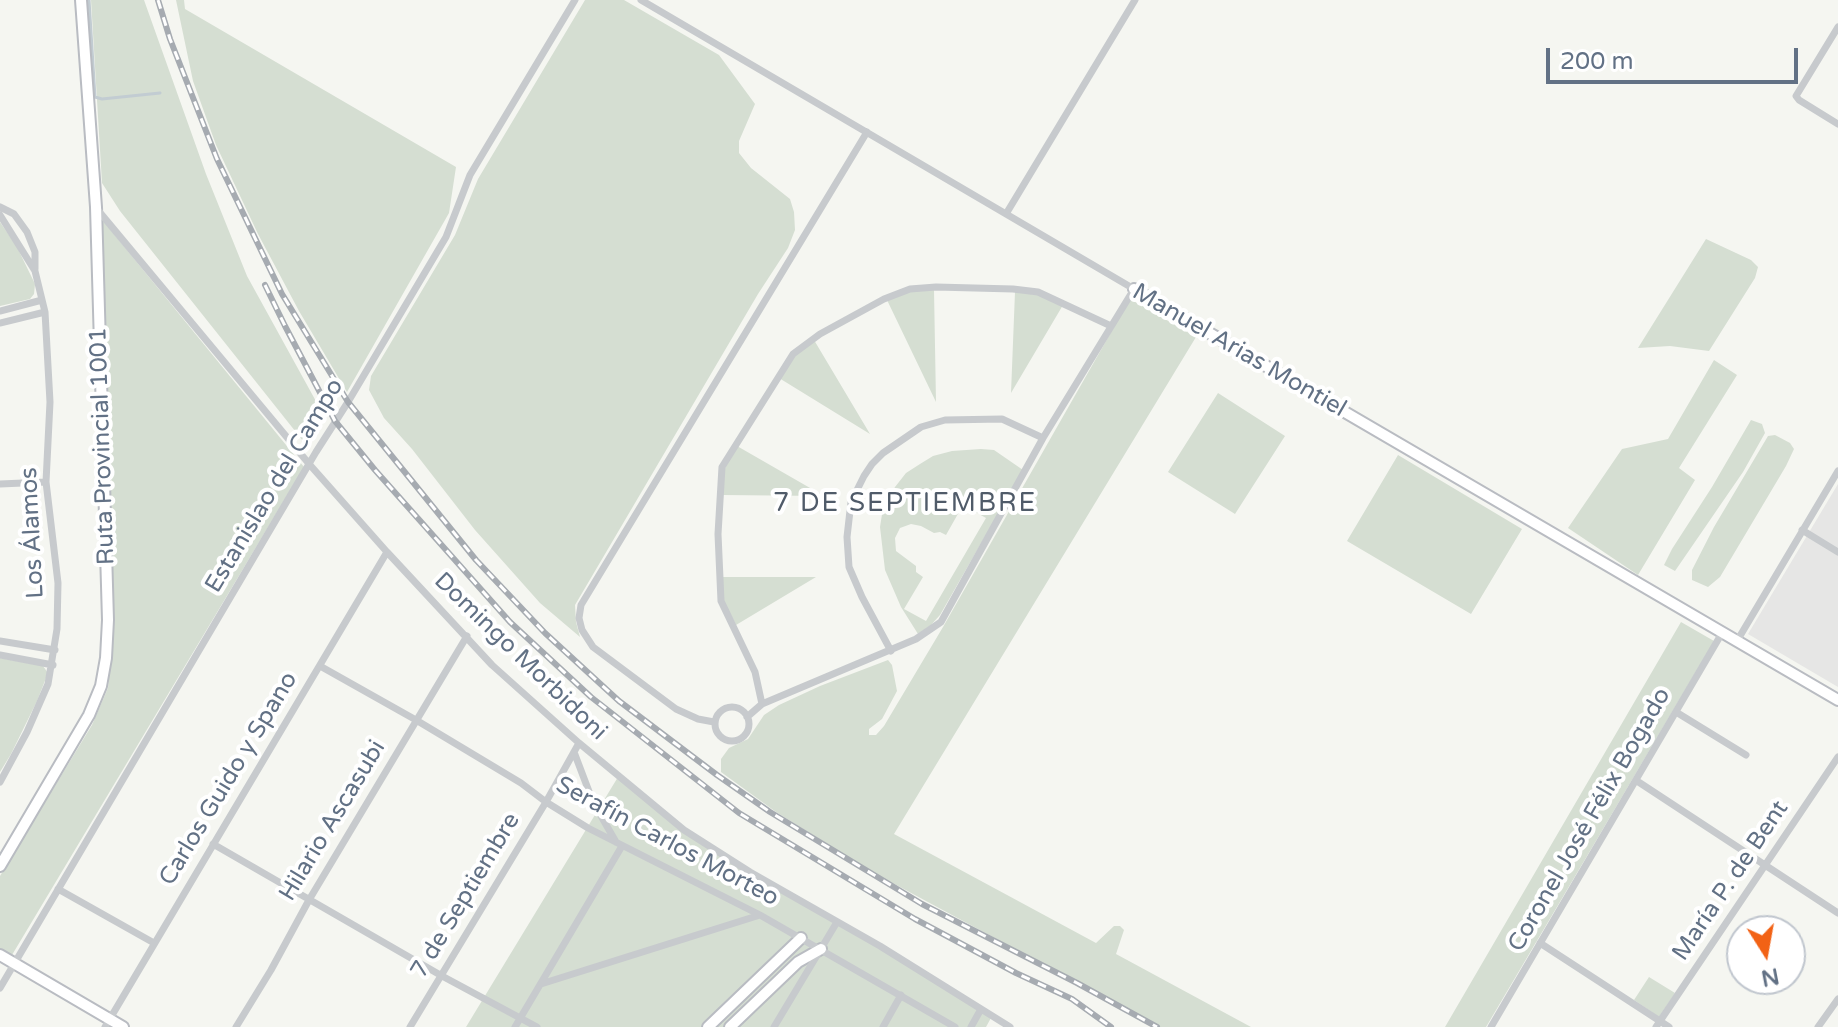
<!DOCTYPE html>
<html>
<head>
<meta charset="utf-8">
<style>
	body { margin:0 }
	#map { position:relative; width:1838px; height:1027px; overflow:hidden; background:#f5f6f1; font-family:"Varela Round",sans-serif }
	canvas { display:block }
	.north { position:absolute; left:1726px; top:915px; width:80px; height:80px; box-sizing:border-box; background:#fff; border:2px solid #c0c6ce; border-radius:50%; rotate:169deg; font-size:22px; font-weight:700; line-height:32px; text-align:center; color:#627185 }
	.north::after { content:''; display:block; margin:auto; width:28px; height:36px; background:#f26215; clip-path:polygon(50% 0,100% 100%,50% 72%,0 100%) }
	.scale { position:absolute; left:1546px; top:48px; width:252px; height:36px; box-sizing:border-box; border:4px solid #627185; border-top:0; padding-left:10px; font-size:24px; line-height:28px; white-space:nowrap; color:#627185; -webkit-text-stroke:6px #fff; paint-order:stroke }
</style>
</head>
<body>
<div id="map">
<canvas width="1838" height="1027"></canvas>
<div class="north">N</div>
<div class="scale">200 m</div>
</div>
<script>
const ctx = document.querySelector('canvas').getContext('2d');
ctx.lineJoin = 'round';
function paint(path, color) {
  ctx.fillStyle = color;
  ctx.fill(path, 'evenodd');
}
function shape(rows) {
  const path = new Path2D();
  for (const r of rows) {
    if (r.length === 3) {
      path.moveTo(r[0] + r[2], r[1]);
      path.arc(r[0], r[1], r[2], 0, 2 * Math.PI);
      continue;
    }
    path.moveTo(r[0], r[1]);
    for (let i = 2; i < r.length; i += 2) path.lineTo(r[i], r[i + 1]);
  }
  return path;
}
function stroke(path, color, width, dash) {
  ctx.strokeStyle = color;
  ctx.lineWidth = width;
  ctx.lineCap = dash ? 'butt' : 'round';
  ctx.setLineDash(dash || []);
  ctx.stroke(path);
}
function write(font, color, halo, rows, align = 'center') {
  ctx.font = font + ' "Varela Round",sans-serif';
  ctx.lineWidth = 8;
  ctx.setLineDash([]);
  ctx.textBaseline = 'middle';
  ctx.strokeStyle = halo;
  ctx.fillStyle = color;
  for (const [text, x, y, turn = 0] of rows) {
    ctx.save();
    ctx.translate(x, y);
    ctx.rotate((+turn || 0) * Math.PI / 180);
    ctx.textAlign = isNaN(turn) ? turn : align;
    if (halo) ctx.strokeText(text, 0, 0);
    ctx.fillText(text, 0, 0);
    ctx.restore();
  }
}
paint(shape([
	[1838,484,1838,687,1748,634]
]), '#e6e6e5');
paint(shape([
	[91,0,144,0,206,174,247,276,323,414,307,446,120,211,102,183],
	[176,0,184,0,185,9,456,167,449,213,347,392,299,311,258,234,216,145,193,81],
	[585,0,624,0,719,55,755,104,739,141,739,153,751,168,790,199,794,212,795,230,788,248,758,294,575,605,576,622,580,637,540,603,475,530,412,449,384,418,369,390,371,376,455,235,478,179],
	[100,217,304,467,12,955,0,948,0,876,92,725,108,688,112,642],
	[0,222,17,247,35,284,34,294,30,299,0,306],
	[1706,239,1751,260,1758,267,1755,278,1709,351,1670,346,1638,348],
	[934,290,936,402,887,300,911,291],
	[1015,292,1038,295,1063,305,1011,393],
	[1130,299,1196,337,894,834,1096,943,1114,926,1120,926,1124,930,1116,954,1251,1027,1160,1027,874,873,776,812,721,772,721,759,729,748,748,739,764,715,779,705,820,686,888,660,892,665,897,691,882,719,869,729,869,735,876,735,884,726,943,627],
	[814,340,870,434,779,378,794,355],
	[1714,360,1737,375,1679,468,1695,480,1638,575,1568,528,1622,449,1668,439],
	[1218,393,1285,436,1235,514,1168,472],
	[1751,420,1762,424,1765,433,1743,472,1675,571,1664,565,1672,549,1712,487],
	[1775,435,1790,443,1794,449,1786,466,1720,577,1708,587,1692,580,1692,570,1714,527,1768,436],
	[737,446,824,496,722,495,725,468],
	[981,449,994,450,1023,470,940,615,931,625,918,634,901,607,885,570,880,527,883,508,895,487,906,473,920,464,933,456,952,451],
	[963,505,986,518,926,621,904,609,923,577,916,572,916,566,896,551,895,538,900,528,911,524,921,526,934,533,940,532,946,535],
	[1398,455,1522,529,1471,614,1347,541],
	[723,577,816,577,736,625,723,600],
	[1681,622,1714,641,1486,1027,1445,1027],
	[0,658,43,666,48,673,37,701,11,754,0,772],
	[618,777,684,830,992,1016,986,1027,466,1027],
	[1649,977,1675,993,1659,1017,1634,1000]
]), '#d5ded2');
stroke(shape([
	[89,0,95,97,102,99,160,93]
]), '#c2ccd2', 3);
const secondary = shape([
	[1134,289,1838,700],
	[0,866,89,715,101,686,106,658,108,620,96,207,81,0],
	[0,955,123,1027],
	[708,1027,801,938],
	[730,1027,798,962,821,949]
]);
stroke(secondary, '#b9bcc2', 14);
stroke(shape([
	[641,0,1134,289,1043,438,941,622,916,639,762,704,747,717],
	[1838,27,1796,96,1799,100,1838,124],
	[0,207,14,214,27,232,35,252,35,269],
	[97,209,310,465,387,552,492,665,579,743,684,830,750,872,880,946,1010,1027],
	[1006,214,1135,0],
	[0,215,35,271,45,312,50,402,46,482,58,583,57,629,48,684,27,732,0,782],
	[0,311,42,300],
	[0,323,45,312],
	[0,484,46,482],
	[1802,530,1838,552],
	[0,641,55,650],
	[1737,641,1838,471],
	[891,651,862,597,849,567,847,537,851,502,864,476,872,464,883,453,921,427,945,420,1002,419,1043,438],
	[0,655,53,665],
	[320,666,416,720,521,783,546,802,588,828,760,915,955,1027],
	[762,704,755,672,721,601,718,534,722,467,793,354,820,334,884,299,910,289,936,287,1013,289,1038,292,1111,326],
	[732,724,17],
	[1676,712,1746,755],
	[714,722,698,719,676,709,593,647,582,630,579,618,581,605,867,132],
	[574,752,593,802,616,842],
	[1637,781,1838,913],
	[213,844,442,976,537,1027],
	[58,889,154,943],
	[1540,943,1669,1027],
	[541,984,760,915],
	[0,988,316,452,348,402,446,237,470,175,575,0],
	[105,1027,387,552],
	[236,1027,271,970,309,900,467,636],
	[410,1027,546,802,579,743],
	[515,1027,622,846],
	[774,1027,837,922],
	[883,1027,901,995],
	[971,1027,981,1009],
	[1491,1027,1722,633],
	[1656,1027,1838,757],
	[1818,1027,1838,999]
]), '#c7cacd', 7);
stroke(secondary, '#fff', 10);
const rail = shape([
	[158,0,170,39,217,159,282,294,348,402,476,560,545,633,619,701,717,775,770,812,922,904,1077,983,1157,1027],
	[265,285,285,326,335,421,375,470,510,622,591,697,739,813,915,919,1016,973,1072,999,1111,1027]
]);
stroke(rail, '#a6abb1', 6);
stroke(rail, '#fff', 3, [9]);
write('24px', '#627185', '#fff', [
	["Manuel Arias Montiel",1239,351,30],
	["Ruta Provincial 1001",103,446,-92],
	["Estanislao del Campo",275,486,-59],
	["Los Álamos",33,533,-93],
	["Domingo Morbidoni",520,657,44],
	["Carlos Guido y Spano",229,779,-59],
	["Coronel José Félix Bogado",1590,820,-60],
	["Hilario Ascasubi",333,821,-59],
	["Serafín Carlos Morteo",667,842,28],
	["María P. de Bent",1731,881,-56],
	["7 de Septiembre",466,896,-59]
]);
ctx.letterSpacing = '2px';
write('26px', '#505b69', '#fff', [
	["7 DE SEPTIEMBRE",905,504]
]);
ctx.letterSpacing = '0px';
</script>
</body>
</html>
